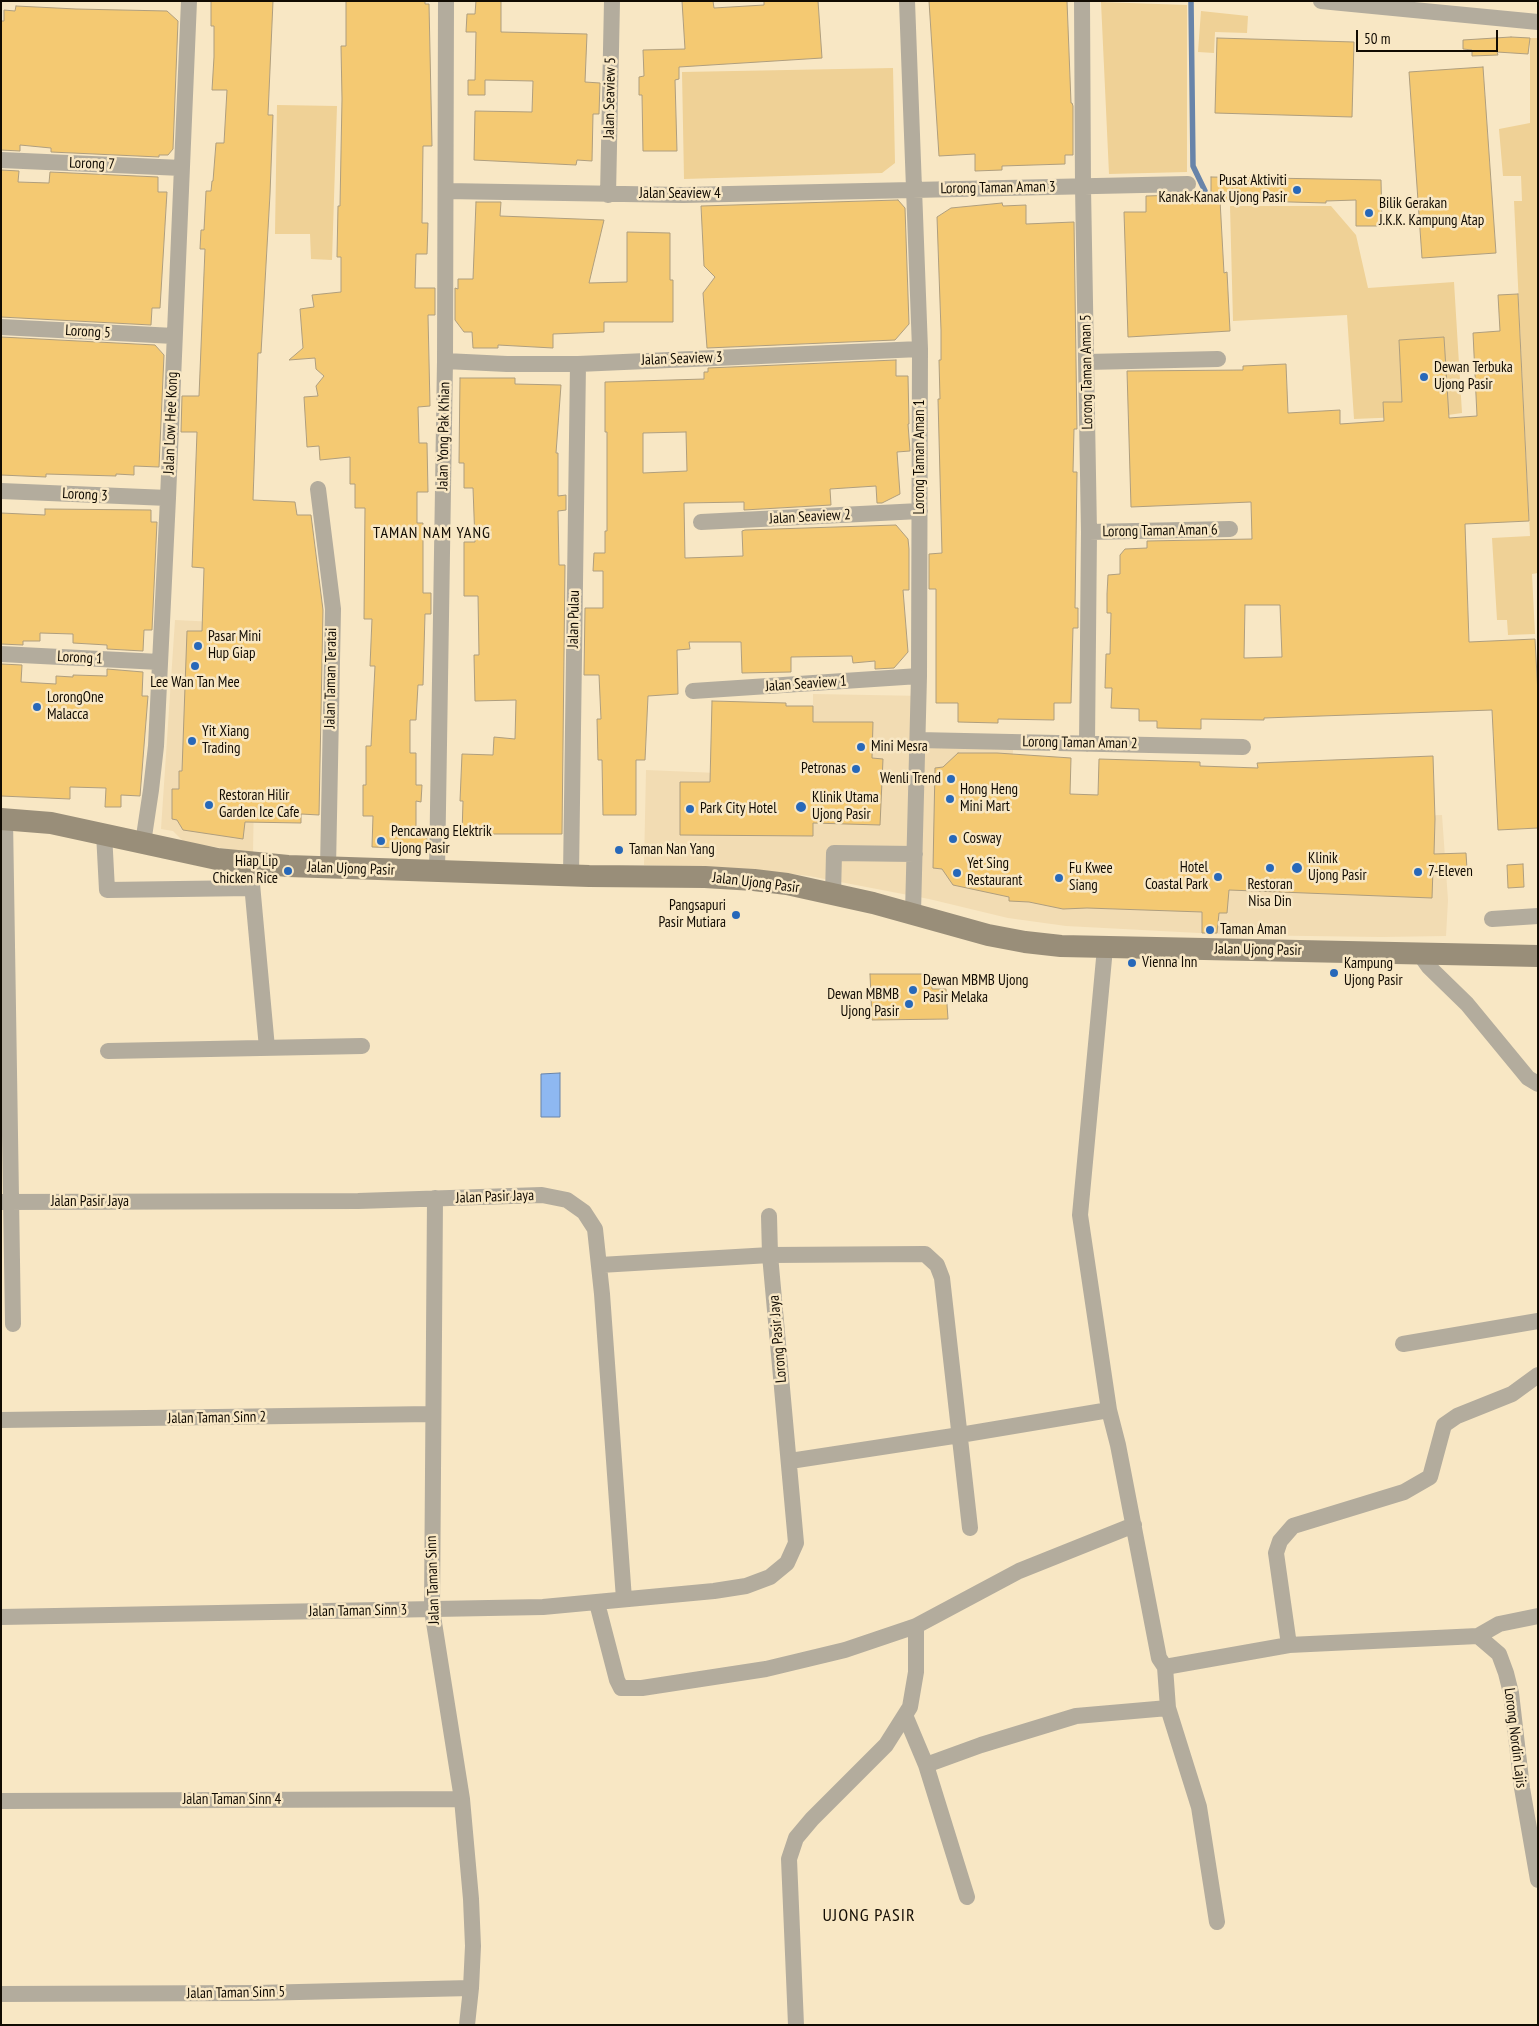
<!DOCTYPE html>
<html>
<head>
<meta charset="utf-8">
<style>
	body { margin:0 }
	#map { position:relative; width:1539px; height:2026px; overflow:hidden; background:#f8e7c4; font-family:"PT Sans Narrow",sans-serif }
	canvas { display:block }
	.frame { position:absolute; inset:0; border:2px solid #110b02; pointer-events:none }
	.scale { position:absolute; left:1356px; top:30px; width:142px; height:22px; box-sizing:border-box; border:2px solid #110b02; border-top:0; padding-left:6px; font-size:15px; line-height:18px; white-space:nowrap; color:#110b02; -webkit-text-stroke:4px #f8e7c4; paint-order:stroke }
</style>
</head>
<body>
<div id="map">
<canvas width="1539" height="2026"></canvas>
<div class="frame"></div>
<div class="scale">50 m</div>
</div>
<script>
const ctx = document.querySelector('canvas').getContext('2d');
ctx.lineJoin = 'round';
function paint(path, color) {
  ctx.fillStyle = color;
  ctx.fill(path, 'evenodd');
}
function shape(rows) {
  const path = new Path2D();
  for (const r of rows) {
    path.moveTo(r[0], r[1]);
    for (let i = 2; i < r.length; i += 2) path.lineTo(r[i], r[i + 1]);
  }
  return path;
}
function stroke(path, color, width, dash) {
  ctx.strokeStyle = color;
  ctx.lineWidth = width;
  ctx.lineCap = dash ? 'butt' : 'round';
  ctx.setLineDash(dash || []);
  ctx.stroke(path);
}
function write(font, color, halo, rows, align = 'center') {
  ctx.font = font + ' "PT Sans Narrow",sans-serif';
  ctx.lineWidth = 5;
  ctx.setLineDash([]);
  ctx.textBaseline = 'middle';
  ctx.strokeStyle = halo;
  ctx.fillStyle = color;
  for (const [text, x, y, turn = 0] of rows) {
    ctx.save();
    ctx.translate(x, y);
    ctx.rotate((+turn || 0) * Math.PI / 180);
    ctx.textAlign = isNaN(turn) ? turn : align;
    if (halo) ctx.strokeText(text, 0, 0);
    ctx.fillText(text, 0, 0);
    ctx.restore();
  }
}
paint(shape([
	[175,620,257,624,253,853,184,842,173,831,161,829],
	[813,694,925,696,925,747,1013,750,1011,823,1242,821,1442,815,1448,900,1446,936,1381,937,1237,935,1066,926,1008,918,929,899,809,876,747,869,644,865,646,770,813,777]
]), '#f2dcb3');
paint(shape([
	[1101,2,1187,5,1187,172,1109,174],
	[1201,11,1248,16,1247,33,1215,32,1214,53,1198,52],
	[1530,38,1538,38,1538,573,1532,574,1535,634,1508,635,1507,620,1497,620,1492,538,1530,536,1514,201,1522,201,1521,176,1503,176,1499,129,1530,123],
	[893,68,895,163,882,173,684,179,682,72],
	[277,105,337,106,332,260,311,259,310,234,275,234],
	[1230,206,1331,206,1356,235,1368,288,1454,282,1462,413,1448,415,1444,337,1399,340,1403,417,1354,419,1347,315,1233,321]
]), '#efd196');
const water = shape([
	[560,1073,560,1117,541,1117,541,1074,560,1073]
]);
paint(water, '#8eb8f1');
stroke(water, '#6884a9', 1);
stroke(shape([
	[1191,1,1193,166,1205,191]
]), '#6884a9', 5.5);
const building = shape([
	[211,1,273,1,268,115,273,115,270,194,261,353,258,353,253,500,295,502,297,515,311,515,323,610,319,815,301,814,301,823,245,822,243,839,183,830,177,820,172,819,172,789,179,789,179,771,182,771,187,631,202,631,204,568,192,567,197,432,181,432,182,396,199,396,205,249,200,249,201,230,204,230,206,191,211,191,212,181,213,181,216,143,224,143,227,90,212,90,214,57,214,26,211,26,211,1],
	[346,1,425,1,425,4,429,4,432,146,423,146,422,223,428,223,427,254,416,254,415,288,435,288,435,315,428,315,430,406,418,407,419,443,427,443,428,492,417,492,417,523,423,523,423,593,431,593,431,614,425,614,423,685,418,685,416,720,410,720,410,753,416,753,416,785,422,785,421,802,416,801,416,834,427,834,427,849,372,847,373,816,363,816,363,785,366,785,366,746,371,746,375,666,370,666,372,619,364,619,365,508,355,508,355,484,350,484,350,457,320,460,319,446,307,447,304,397,318,396,316,386,324,376,316,369,315,358,289,360,303,348,300,309,314,307,312,295,341,292,341,257,337,257,338,206,340,206,342,99,341,46,346,46,346,1],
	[476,1,501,1,501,32,587,34,585,82,600,83,599,114,593,114,592,161,577,160,576,165,474,160,475,111,532,112,533,81,485,80,485,95,468,95,468,80,475,80,476,32,466,32,467,14,475,14,476,1],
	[682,1,713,1,714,8,764,5,764,1,818,1,822,58,679,67,679,79,675,80,677,151,643,151,642,95,639,95,639,77,644,76,643,50,685,49,682,1],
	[929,1,1067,1,1071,103,1072,103,1073,106,1073,155,1065,155,1065,164,1002,166,1002,170,975,171,975,154,939,156,929,1],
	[16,6,76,9,167,11,178,21,173,149,168,155,159,155,159,157,51,152,51,148,20,145,20,151,1,150,1,21,4,21,4,10,15,11,16,6],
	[1511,37,1530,38,1528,54,1497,52,1498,55,1472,56,1472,50,1463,49,1463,40,1511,37],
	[1217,38,1354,42,1352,117,1215,113,1217,38],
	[1483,67,1496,253,1422,258,1409,72,1483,67],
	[1,170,19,171,18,182,49,183,50,172,158,177,158,192,167,192,160,308,152,308,151,325,1,317,1,170],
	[1211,177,1381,180,1382,226,1356,226,1356,200,1326,201,1326,203,1220,200,1224,273,1227,272,1230,331,1128,337,1124,212,1146,212,1146,196,1211,194,1211,177],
	[898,200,905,208,909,324,895,340,707,348,703,293,715,277,704,266,701,206,898,200],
	[476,202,501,202,500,216,604,220,589,283,627,282,627,232,670,233,670,280,673,280,673,322,604,322,604,332,553,334,553,348,498,345,498,348,473,348,472,332,464,332,455,320,455,288,458,289,458,279,473,279,476,202],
	[1002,203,1003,206,1026,205,1026,224,1074,222,1077,429,1074,429,1073,472,1077,472,1075,608,1078,608,1078,628,1073,628,1071,703,1054,703,1054,720,998,719,998,723,958,722,958,703,936,703,936,589,929,589,929,554,942,553,938,399,940,399,939,360,941,360,941,330,937,217,951,208,1002,203],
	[1518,294,1529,521,1465,524,1469,642,1535,639,1538,694,1538,828,1498,830,1492,710,1264,718,1264,720,1201,719,1201,729,1157,728,1157,721,1139,721,1139,709,1111,708,1112,688,1105,688,1106,654,1110,654,1111,613,1107,613,1107,594,1108,575,1120,574,1120,555,1125,549,1147,548,1147,541,1252,539,1251,502,1131,507,1127,371,1243,370,1243,366,1286,364,1288,413,1340,410,1340,424,1384,421,1383,402,1402,402,1399,340,1444,337,1449,418,1477,416,1473,333,1500,331,1498,295,1518,294],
	[1245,605,1280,605,1282,657,1244,658,1245,605],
	[1,337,155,345,164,355,159,467,134,466,134,475,116,474,116,476,46,474,46,477,1,475,1,337],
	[896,360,896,376,908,376,909,424,908,424,910,451,897,452,900,494,882,503,877,503,876,486,830,489,831,505,744,510,744,502,684,503,685,558,743,556,742,531,745,530,896,525,908,539,909,549,909,590,903,590,908,652,894,668,875,669,875,661,853,663,852,656,791,657,791,672,742,673,741,642,689,642,690,649,677,650,678,694,648,696,645,760,636,760,636,815,603,815,602,760,598,760,597,719,601,719,599,675,584,675,585,608,603,608,603,571,593,571,594,553,605,553,605,531,607,531,607,432,605,432,605,382,704,379,704,372,708,372,708,368,896,360],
	[686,432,687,471,643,473,643,433,686,432],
	[460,378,515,378,515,384,561,385,556,453,558,453,558,496,566,495,566,510,558,511,559,565,565,565,562,834,462,834,463,801,460,801,462,754,493,755,494,737,515,739,516,700,475,701,474,655,479,655,478,596,464,596,464,542,475,542,473,488,464,488,464,463,459,463,460,378],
	[45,509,151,510,151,522,157,522,152,630,144,630,143,651,107,649,107,645,73,643,73,634,40,633,40,641,23,641,23,645,1,644,1,513,45,515,45,509],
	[1,664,22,665,21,682,56,684,56,676,73,677,73,675,107,676,107,669,143,672,142,696,148,696,140,796,121,795,121,807,105,807,106,788,70,787,70,799,1,796,1,664],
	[712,701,786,703,786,706,813,706,813,722,873,722,872,758,883,759,880,825,813,823,813,836,680,835,680,782,710,782,712,701],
	[958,753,997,753,1071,758,1070,794,1098,795,1099,759,1200,762,1200,766,1258,768,1257,763,1433,756,1435,819,1434,854,1466,853,1467,869,1433,869,1432,898,1229,890,1227,913,1219,913,1217,933,1202,933,1202,912,1087,908,1063,909,1029,902,1009,901,1009,897,953,885,942,869,933,868,935,768,943,767,958,753],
	[1523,864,1524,887,1508,888,1507,865,1523,864],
	[870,974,931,974,932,989,946,989,948,1019,872,1020,870,974]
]);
paint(building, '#f4c972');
stroke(building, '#af9e7e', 1);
stroke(shape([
	[907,1,920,349,919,676,913,913],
	[1082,1,1083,187,1089,532,1087,744],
	[1321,1,1538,22],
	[1,160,182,168],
	[446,191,683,195,1188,184],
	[608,195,612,1],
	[1,327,174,336],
	[445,361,507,364,578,364,920,349],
	[1087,362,1218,359],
	[318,489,333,609,328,868],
	[1,491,168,498],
	[701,522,920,511],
	[1089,532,1230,529],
	[1,654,160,662],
	[693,691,919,676],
	[918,740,1243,747],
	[5,819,13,1324],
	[104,833,107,890,252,888],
	[143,843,151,790,156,746,168,498,189,1],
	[250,862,267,1048],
	[437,872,445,361,446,1],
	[571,875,578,364],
	[833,896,834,853,915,854],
	[1492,919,1538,916],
	[1105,948,1080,1215,1109,1410,1118,1445,1159,1658,1165,1667,1289,1645,1478,1636,1499,1624,1538,1616],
	[1419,953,1429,967,1467,1004,1528,1078,1538,1084],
	[108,1051,362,1046],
	[435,1198,432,1610,462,1799,471,1899,473,1946,471,1988,467,2025],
	[1,1202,358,1201,542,1195,567,1200,584,1212,595,1229,602,1294,624,1599],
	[600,1265,770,1255,925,1254,937,1265,942,1278,970,1528],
	[1403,1344,1538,1321],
	[1,1420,432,1414],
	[790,1461,960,1435,1109,1410],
	[597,1603,617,1680,621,1688,642,1688,766,1669,845,1650,916,1626,1019,1571,1134,1525],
	[1,1617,543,1607,714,1591,746,1586,770,1577,787,1563,796,1543,770,1255,769,1216],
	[1478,1636,1499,1654,1506,1673,1511,1693,1522,1788,1538,1880],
	[1289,1645,1276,1553,1280,1541,1293,1526,1404,1492,1430,1477,1444,1425,1457,1416,1512,1394,1538,1375],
	[1165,1667,1168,1708,1199,1807,1217,1922],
	[905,1715,926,1765,967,1897],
	[926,1765,981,1745,1076,1716,1168,1708],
	[1,1801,462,1799],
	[1,1994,256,1993,471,1988],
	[796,2025,789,1859,796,1838,812,1819,886,1745,910,1707,916,1672,916,1626]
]), '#b3ac9d', 16);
stroke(shape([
	[1,819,51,823,217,859,288,866,589,876,705,877,754,880,787,884,873,903,988,935,1025,942,1061,946,1538,956]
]), '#998e79', 22);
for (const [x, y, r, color] of [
	[1297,190,5,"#2768b9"],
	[1369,213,5,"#2768b9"],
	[1424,377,5,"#2768b9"],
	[198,646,5,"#2768b9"],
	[195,666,5,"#2768b9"],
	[37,707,5,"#2768b9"],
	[192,741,5,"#2768b9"],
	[861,747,5,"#2768b9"],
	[856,769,5,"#2768b9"],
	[951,779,5,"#2768b9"],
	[950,799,5,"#2768b9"],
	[209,805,5,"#2768b9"],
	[801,807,6,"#2768b9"],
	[690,809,5,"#2768b9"],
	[953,839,5,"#2768b9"],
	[381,841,5,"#2768b9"],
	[619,850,5,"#2768b9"],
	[1270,868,5,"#2768b9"],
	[1297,868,6,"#2768b9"],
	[288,871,5,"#2768b9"],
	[1418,872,5,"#2768b9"],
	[957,873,5,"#2768b9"],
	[1218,877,5,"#2768b9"],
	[1059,878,5,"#2768b9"],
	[736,915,5,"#2768b9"],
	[1210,930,5,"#2768b9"],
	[1132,963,5,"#2768b9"],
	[1334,973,5,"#2768b9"],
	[913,990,5,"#2768b9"],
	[909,1004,5,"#2768b9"]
]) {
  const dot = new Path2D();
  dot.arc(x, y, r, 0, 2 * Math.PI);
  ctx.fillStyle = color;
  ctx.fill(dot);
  stroke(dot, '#f8e7c4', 2);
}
write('15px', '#110b02', '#f8e7c4', [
	["Jalan Seaview 5",610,98,-89],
	["Lorong 7",92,164,2],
	["Lorong Taman Aman 3",998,188,-1],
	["Jalan Seaview 4",680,194],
	["Lorong 5",88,332,3],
	["Jalan Seaview 3",682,359,-2],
	["Lorong Taman Aman 5",1087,372,-91],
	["Jalan Low Hee Kong",171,423,-88],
	["Jalan Yong Pak Khian",444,436,-89],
	["Lorong Taman Aman 1",920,457,-90],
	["Lorong 3",85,495,3],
	["Jalan Seaview 2",810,517,-3],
	["Lorong Taman Aman 6",1160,531,-1],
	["Jalan Pulau",574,619,-89],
	["Lorong 1",80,658,3],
	["Jalan Taman Teratai",331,678,-89],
	["Jalan Seaview 1",806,684,-4],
	["Lorong Taman Aman 2",1080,743,1],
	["Jalan Ujong Pasir",351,869,2],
	["Jalan Ujong Pasir",756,883,7],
	["Jalan Ujong Pasir",1258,950,1],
	["Jalan Pasir Jaya",495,1197,-2],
	["Jalan Pasir Jaya",90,1202],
	["Lorong Pasir Jaya",778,1339,-95],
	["Jalan Taman Sinn 2",217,1418,-1],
	["Jalan Taman Sinn",433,1580,-92],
	["Jalan Taman Sinn 3",358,1611,-1],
	["Lorong Nordin Lajis",1515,1738,83],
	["Jalan Taman Sinn 4",232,1800],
	["Jalan Taman Sinn 5",236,1993,-1]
]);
write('15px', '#110b02', '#f8e7c4', [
	["Pusat Aktiviti",1287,181,"right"],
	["Kanak-Kanak Ujong Pasir",1287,198,"right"],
	["Bilik Gerakan",1379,204],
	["J.K.K. Kampung Atap",1379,221],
	["Dewan Terbuka",1434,368],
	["Ujong Pasir",1434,385],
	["Pasar Mini",208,637],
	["Hup Giap",208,654],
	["Lee Wan Tan Mee",195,683,"center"],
	["LorongOne",47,698],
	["Malacca",47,715],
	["Yit Xiang",202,732],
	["Trading",202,749],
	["Mini Mesra",871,747],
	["Petronas",846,769,"right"],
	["Wenli Trend",941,779,"right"],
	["Hong Heng",960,790],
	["Mini Mart",960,807],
	["Restoran Hilir",219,796],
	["Garden Ice Cafe",219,813],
	["Klinik Utama",812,798],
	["Ujong Pasir",812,815],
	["Park City Hotel",700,809],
	["Pencawang Elektrik",391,832],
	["Ujong Pasir",391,849],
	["Cosway",963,839],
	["Taman Nan Yang",629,850],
	["Klinik",1308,859],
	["Ujong Pasir",1308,876],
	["Hiap Lip",278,862,"right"],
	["Chicken Rice",278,879,"right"],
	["Yet Sing",967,864],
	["Restaurant",967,881],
	["Hotel",1208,868,"right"],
	["Coastal Park",1208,885,"right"],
	["Fu Kwee",1069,869],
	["Siang",1069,886],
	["7-Eleven",1428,872],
	["Restoran",1270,885,"center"],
	["Nisa Din",1270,902,"center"],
	["Pangsapuri",726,906,"right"],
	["Pasir Mutiara",726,923,"right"],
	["Taman Aman",1220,930],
	["Vienna Inn",1142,963],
	["Kampung",1344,964],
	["Ujong Pasir",1344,981],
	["Dewan MBMB Ujong",923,981],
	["Pasir Melaka",923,998],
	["Dewan MBMB",899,995,"right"],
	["Ujong Pasir",899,1012,"right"]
], 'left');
ctx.letterSpacing = '1px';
write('16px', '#110b02', '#f8e7c4', [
	["TAMAN NAM YANG",432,533]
]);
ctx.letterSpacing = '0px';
ctx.letterSpacing = '1px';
write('18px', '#110b02', '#f8e7c4', [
	["UJONG PASIR",869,1916]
]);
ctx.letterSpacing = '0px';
</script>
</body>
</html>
